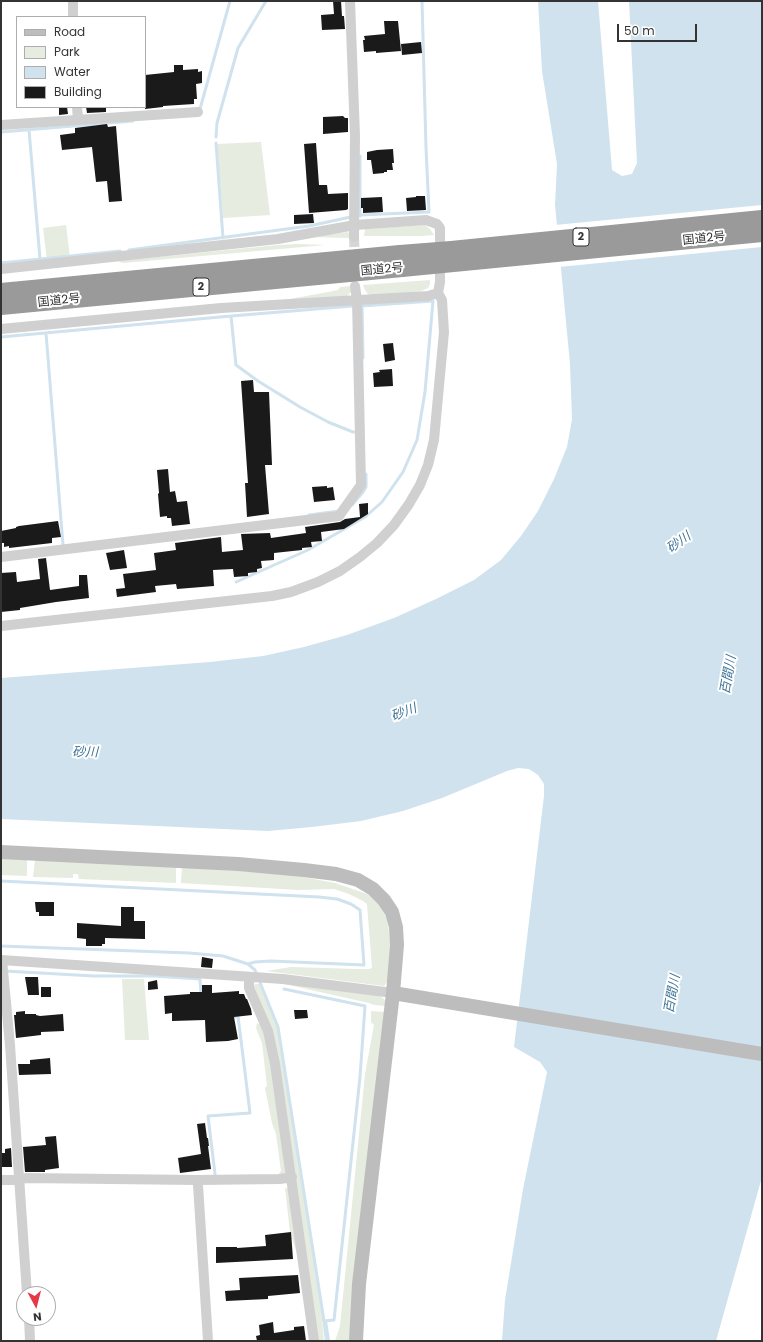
<!DOCTYPE html>
<html>
<head>
<meta charset="utf-8">
<style>
	body { margin:0 }
	#map { position:relative; width:763px; height:1342px; overflow:hidden; background:#fff; font-family:Poppins,sans-serif }
	canvas { display:block }
	.frame { position:absolute; inset:0; border:2px solid #333; pointer-events:none }
	.legend { position:absolute; left:16px; top:16px; width:130px; height:92px; box-sizing:border-box; background:#fff; border:1px solid #adadad; margin:0; padding:5px 7px; list-style:none; font-size:12px; color:#333 }
	.legend li { display:flex; align-items:center; gap:8px; height:20px }
	.legend b { width:20px; border:1px solid #adadad }
	.north { position:absolute; left:16px; top:1286px; width:40px; height:40px; box-sizing:border-box; background:#fff; border:1px solid #adadad; border-radius:50%; rotate:173deg; font-size:11px; font-weight:700; line-height:16px; text-align:center; color:#333 }
	.north::after { content:''; display:block; margin:auto; width:14px; height:18px; background:#e63946; clip-path:polygon(50% 0,100% 100%,50% 72%,0 100%) }
	.scale { position:absolute; left:617px; top:24px; width:80px; height:18px; box-sizing:border-box; border:2px solid #333; border-top:0; padding-left:5px; font-size:12px; line-height:14px; white-space:nowrap; color:#333; -webkit-text-stroke:3px #fff; paint-order:stroke }
</style>
</head>
<body>
<div id="map">
<canvas width="763" height="1342"></canvas>
<div class="frame"></div>
<ul class="legend">
<li><b style="height:5px;background:#bdbdbd"></b>Road</li>
<li><b style="height:11px;background:#e6ecdf"></b>Park</li>
<li><b style="height:11px;background:#cfe2ee"></b>Water</li>
<li><b style="height:11px;background:#1a1a1a"></b>Building</li>
</ul>
<div class="north">N</div>
<div class="scale">50 m</div>
</div>
<script>
const ctx = document.querySelector('canvas').getContext('2d');
ctx.lineJoin = 'round';
function paint(path, color) {
  ctx.fillStyle = color;
  ctx.fill(path, 'evenodd');
}
function shape(rows) {
  const path = new Path2D();
  for (const r of rows) {
    path.moveTo(r[0], r[1]);
    for (let i = 2; i < r.length; i += 2) path.lineTo(r[i], r[i + 1]);
  }
  return path;
}
function stroke(path, color, width, dash) {
  ctx.strokeStyle = color;
  ctx.lineWidth = width;
  ctx.lineCap = dash ? 'butt' : 'round';
  ctx.setLineDash(dash || []);
  ctx.stroke(path);
}
function write(font, color, halo, rows, align = 'center') {
  ctx.font = font + ' Poppins,"Noto Sans JP",sans-serif';
  ctx.lineWidth = 4;
  ctx.setLineDash([]);
  ctx.textBaseline = 'middle';
  ctx.strokeStyle = halo;
  ctx.fillStyle = color;
  for (const [text, x, y, turn = 0] of rows) {
    ctx.save();
    ctx.translate(x, y);
    ctx.rotate((+turn || 0) * Math.PI / 180);
    ctx.textAlign = isNaN(turn) ? turn : align;
    if (halo) ctx.strokeText(text, 0, 0);
    ctx.fillText(text, 0, 0);
    ctx.restore();
  }
}
paint(shape([
	[261,142,270,215,223,218,217,144],
	[66,225,70,258,47,261,43,228],
	[425,225,430,229,434,235,422,236,364,236,365,229],
	[347,232,351,234,352,238,307,237],
	[298,244,325,245,123,263,118,261,278,245],
	[430,280,430,284,428,288,421,291,373,296,368,294,365,290,363,285],
	[352,286,351,292,346,297,279,301,328,292,338,290,340,287],
	[1,858,27,859,27,876,1,875],
	[35,860,176,867,176,883,79,879,78,874,73,874,73,878,33,877],
	[182,867,293,875,335,883,367,894,374,898,382,908,387,919,389,932,390,943,389,979,384,986,266,971,291,967,357,969,369,969,372,968,367,904,363,901,349,894,334,889,299,890,181,883],
	[144,979,149,1040,125,1040,122,979],
	[280,983,377,995,383,998,386,1002,386,1006,374,1005,369,1003],
	[256,984,260,984,277,1027,321,1308,324,1341,317,1341,273,1037,252,988,254,985],
	[371,1011,385,1012,350,1341,335,1341,340,1326,365,1074,374,1025,371,1022],
	[257,1023,262,1025,267,1044,287,1170,283,1175,278,1175,281,1171,276,1134,272,1123,265,1088,267,1086,262,1043,256,1028],
	[285,1188,290,1189,299,1260,290,1232]
]), '#e6ecdf');
paint(shape([
	[538,1,598,1,612,170,622,176,632,174,637,163,629,1,762,1,762,1177,716,1341,502,1341,505,1300,523,1189,547,1072,540,1062,514,1047,544,796,544,784,538,775,529,769,518,768,507,771,442,798,403,811,361,821,312,827,268,831,1,819,1,678,210,662,263,656,304,647,347,635,394,618,436,599,474,580,501,560,521,536,538,511,554,479,567,447,572,419,570,364,555,205,557,164,542,71],
	[322,1318,327,1321,330,1340,328,1341,325,1341]
]), '#cfe2ee');
paint(shape([
	[762,205,762,247,559,267,555,225]
]), '#fff');
stroke(shape([
	[200,109,230,1],
	[29,130,40,259],
	[1,132,133,121],
	[216,137,217,123,238,48,266,1],
	[216,143,223,238],
	[360,156,360,216],
	[129,250,309,226,360,215,429,212,426,148,422,1],
	[1,263,120,251],
	[362,304,363,358],
	[231,316,236,365,258,381,300,407,328,422,353,432,356,432],
	[46,333,63,545],
	[1,337,231,316,353,306],
	[352,505,363,492,366,487,366,474],
	[309,515,339,511],
	[236,582,308,550,365,517,382,502,403,472,417,440,425,392,433,301,361,306],
	[1,881,319,897,337,899,351,904,360,910,364,965,271,961,255,962,248,964],
	[1,946,189,953,223,956,248,964,255,970,257,975],
	[5,971,94,976,154,976,200,979,201,994],
	[259,980,278,1027,324,1321],
	[284,989,365,1006,360,1077,334,1320,324,1321],
	[215,1174,208,1116,250,1113,238,1016,235,1017]
]), '#cfe2ee', 3);
paint(shape([
	[333,1,341,1,342,16,344,16,345,29,322,30,321,15,334,14],
	[384,21,398,21,401,51,376,53,376,51,364,52,363,40,365,40,364,36,385,34],
	[421,42,422,53,402,55,401,44],
	[174,65,183,65,183,70,198,69,198,72,202,71,202,83,196,84,197,99,194,99,194,104,163,106,163,107,145,109,145,75,174,72],
	[59,107,67,107,68,114,59,115],
	[86,107,106,107,106,112,87,113],
	[343,116,345,118,348,118,348,132,323,134,323,117],
	[107,124,108,127,116,126,122,201,109,202,107,181,96,182,92,147,62,150,60,135,75,133,75,128],
	[316,143,319,185,327,185,328,194,348,193,348,209,346,210,309,213,304,144],
	[393,149,394,163,392,163,393,170,387,170,387,172,384,172,384,173,373,174,371,160,367,160,367,152,377,150],
	[416,196,425,196,426,210,407,211,406,198,416,197],
	[382,197,383,212,363,213,363,208,361,208,361,198],
	[313,214,314,223,294,224,294,215],
	[393,343,395,360,385,362,383,344],
	[392,369,393,386,374,387,373,373,380,372,379,370],
	[253,380,254,392,269,392,272,465,265,465,269,514,247,517,245,483,248,483,241,381],
	[168,469,170,492,175,491,177,502,187,501,190,524,172,526,171,518,167,518,167,516,160,517,158,494,159,493,157,470],
	[327,486,327,488,333,487,335,500,314,502,312,487],
	[368,503,368,514,344,529,321,532,322,541,311,542,312,547,302,548,302,550,274,553,274,560,261,561,262,568,257,569,257,572,248,573,248,576,234,577,233,569,213,570,214,586,177,589,176,584,155,586,156,592,117,597,116,589,125,588,123,574,156,570,154,553,176,550,175,543,221,537,222,552,243,550,241,534,270,533,271,538,306,533,305,527,340,522,345,519,360,517,359,504],
	[58,521,61,537,52,538,52,543,9,548,9,546,4,547,4,543,1,543,1,531,16,528,16,527,19,526],
	[124,550,127,568,110,570,106,553],
	[46,558,50,590,79,586,79,575,87,575,89,598,56,602,20,608,20,610,1,612,1,573,16,572,17,582,40,579,38,559],
	[35,902,54,902,54,916,39,916,39,912,36,912],
	[121,907,134,907,134,921,145,921,145,939,105,938,105,944,102,944,102,946,86,946,86,939,77,938,77,923,121,926],
	[202,957,213,959,212,968,201,967],
	[25,977,38,977,39,995,28,995],
	[157,980,158,989,148,990,148,982],
	[202,985,212,985,212,993,239,991,239,994,244,994,246,999,247,999,251,1009,252,1015,234,1017,238,1039,228,1041,206,1042,205,1020,172,1021,172,1013,165,1014,164,996,190,994,190,992,202,992],
	[41,987,51,987,51,997,41,997],
	[294,1010,307,1010,308,1018,295,1019],
	[25,1011,25,1014,36,1014,36,1015,40,1016,63,1014,64,1031,41,1032,41,1035,16,1038,14,1015,16,1015,16,1012],
	[50,1058,51,1074,19,1075,18,1064,30,1064,30,1060],
	[205,1123,207,1138,208,1138,209,1146,208,1146,211,1169,180,1173,178,1158,201,1154,197,1124],
	[56,1136,59,1168,45,1170,45,1172,25,1172,23,1147,46,1145,45,1137],
	[11,1148,12,1167,1,1167,1,1153,5,1153,5,1149],
	[291,1232,293,1259,216,1263,216,1247,237,1247,237,1248,266,1246,265,1235],
	[298,1275,300,1293,268,1296,268,1299,226,1301,225,1291,240,1290,239,1278],
	[273,1322,274,1333,294,1330,294,1327,304,1326,306,1341,257,1341,256,1336,260,1335,259,1325]
]), '#1a1a1a');
stroke(shape([
	[354,237,355,262]
]), '#d6d6d6', 10, [10, 5]);
stroke(shape([
	[73,1,73,17],
	[350,1,355,136,354,237],
	[77,107,78,119],
	[1,125,198,112],
	[1,269,278,239,355,225,426,220,437,224,440,228,440,282,438,293,442,300,444,332,434,440,428,465,420,485,409,504,394,525,377,543,360,557,340,571,318,582,291,592,272,596,1,626],
	[1,329,221,308,428,296,438,293],
	[1,557,339,516,361,485,357,300,355,286],
	[1,960,283,979,393,993],
	[2,960,10,1045,27,1294],
	[249,977,249,988,268,1031,275,1064,314,1341],
	[1,1180,19,1180,26,1178,197,1180,280,1179,292,1177],
	[198,1185,208,1341],
	[29,1318,30,1341]
]), '#d0d0d0', 10);
stroke(shape([
	[1,852,238,864,304,870,336,874,358,880,373,889,384,900,392,912,396,927,397,945,393,993,359,1284,356,1341],
	[393,993,762,1054]
]), '#bdbdbd', 14);
stroke(shape([
	[1,292,400,254],
	[1,306,402,268]
]), '#9a9a9a', 18);
stroke(shape([
	[400,254,451,250,762,219],
	[402,268,762,233]
]), '#9a9a9a', 18);
for (const [x, y, w] of [
	[581,237,16],
	[201,287,16]
]) {
  const box = new Path2D();
  box.roundRect(x - w / 2, y - 9, w, 18, 3);
  ctx.fillStyle = '#fff';
  ctx.fill(box);
  stroke(box, '#333', 1);
}
write('bold 11px', '#333', null, [
	["2",581,237],
	["2",201,287]
]);
write('12px', '#333', '#fff', [
	["国道2号",704,239,-6],
	["国道2号",382,270,-5],
	["国道2号",59,301,-6]
]);
write('italic 13px', '#3f7597', '#fff', [
	["砂川",679,543,-36],
	["百間川",729,675,-80],
	["砂川",404,713,-21],
	["砂川",85,753,1],
	["百間川",673,994,-80]
]);
</script>
</body>
</html>
